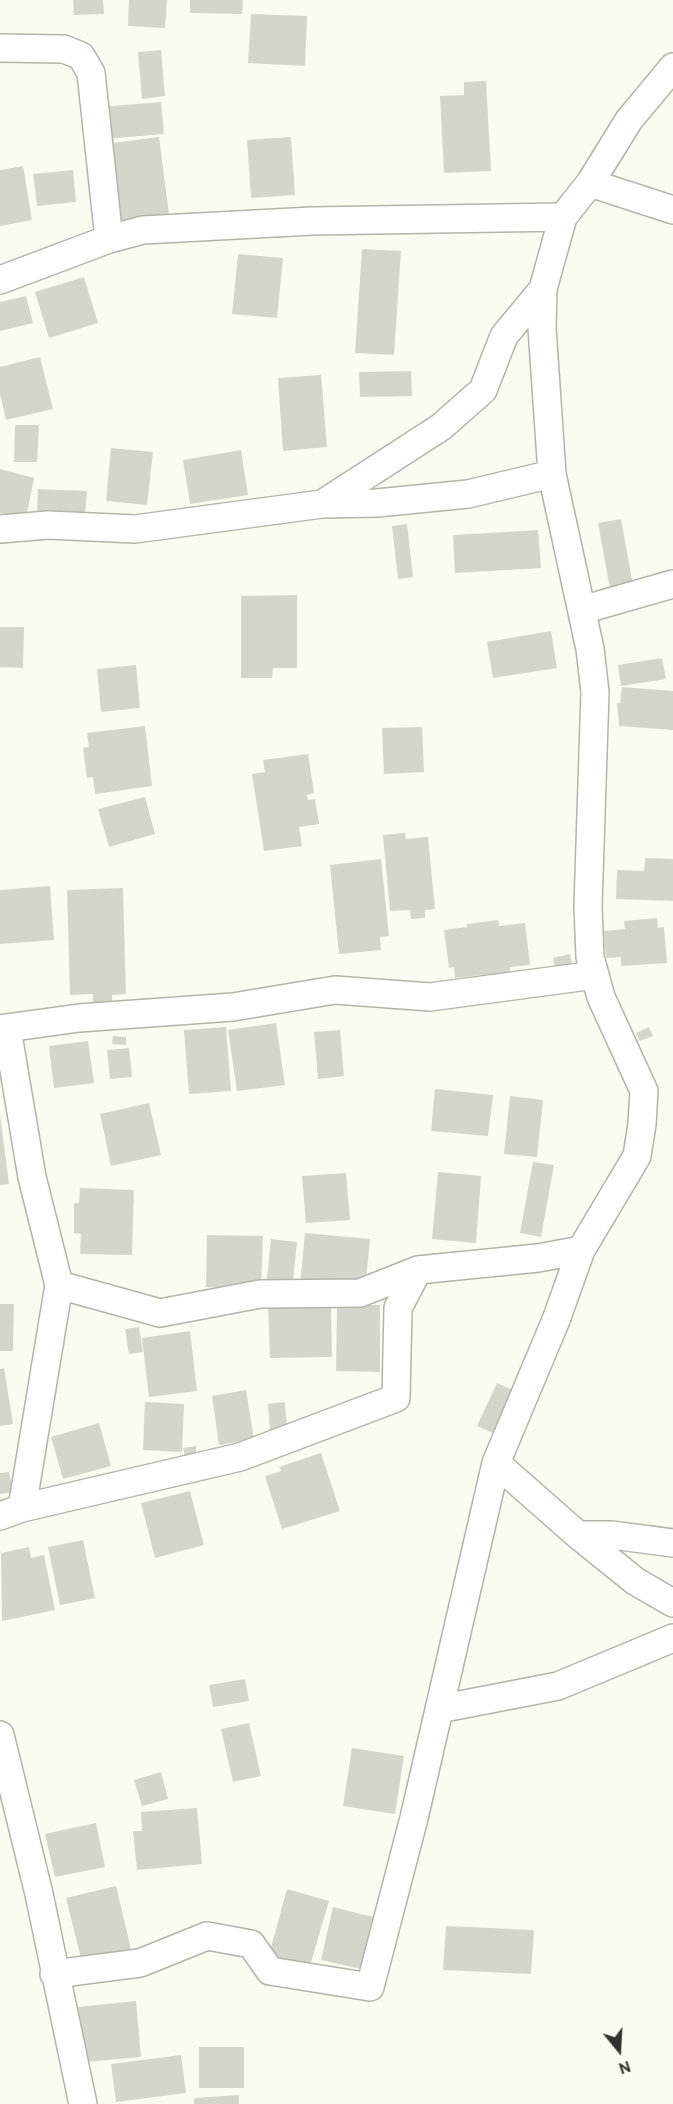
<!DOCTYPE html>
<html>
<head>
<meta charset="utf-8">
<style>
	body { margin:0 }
	#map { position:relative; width:673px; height:2104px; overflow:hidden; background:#fbfcf1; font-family:Cabin,sans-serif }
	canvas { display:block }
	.north { position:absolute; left:589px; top:2020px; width:60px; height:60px; -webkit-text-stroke:4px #fbfcf1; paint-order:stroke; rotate:162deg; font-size:16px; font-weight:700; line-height:24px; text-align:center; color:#31312d }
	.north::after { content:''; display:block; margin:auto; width:21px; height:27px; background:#31312d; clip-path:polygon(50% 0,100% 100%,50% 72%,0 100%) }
</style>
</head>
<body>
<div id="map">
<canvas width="673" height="2104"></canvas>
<div class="north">N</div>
</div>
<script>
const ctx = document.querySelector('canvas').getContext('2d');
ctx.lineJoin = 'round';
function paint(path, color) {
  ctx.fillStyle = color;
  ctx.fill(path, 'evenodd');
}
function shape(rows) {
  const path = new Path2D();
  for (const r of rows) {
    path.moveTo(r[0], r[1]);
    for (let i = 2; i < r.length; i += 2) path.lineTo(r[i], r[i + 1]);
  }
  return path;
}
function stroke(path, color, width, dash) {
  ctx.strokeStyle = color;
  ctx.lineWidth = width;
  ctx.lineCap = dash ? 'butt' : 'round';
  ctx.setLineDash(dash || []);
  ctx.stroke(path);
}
paint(shape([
	[73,0,103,0,104,14,74,15],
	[129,0,167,0,165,28,128,26],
	[190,0,243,0,242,14,190,13],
	[251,14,307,16,305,66,248,63],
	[161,50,165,96,142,99,138,52],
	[486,81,491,171,444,173,440,96,464,95,464,82],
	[161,102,164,134,105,139,102,107],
	[159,137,169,214,114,221,104,144],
	[291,137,295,195,251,198,247,140],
	[23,166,32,220,0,226,0,170],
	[73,170,76,202,37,206,33,174],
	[362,249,401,251,394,355,355,353],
	[238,254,283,258,277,318,232,314],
	[84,277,98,323,49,338,35,292],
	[26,296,33,323,0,331,0,302],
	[40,357,53,409,6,420,0,394,0,367],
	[411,371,412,396,360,397,359,372],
	[321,375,327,447,283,451,278,378],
	[15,425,39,425,37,462,14,462],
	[111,448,153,452,147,505,106,501],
	[241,450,248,495,190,504,183,460],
	[0,469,34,478,26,519,0,513],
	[38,489,87,491,85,514,37,512],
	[621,519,633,585,610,589,598,523],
	[407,524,413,577,398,579,392,526],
	[538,530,541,568,455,573,453,535],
	[297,595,297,668,273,668,272,678,241,678,241,596],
	[0,627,24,627,23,668,0,667],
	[551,631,557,668,493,678,487,642],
	[662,658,666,679,621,686,618,665],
	[136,665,140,708,101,712,97,669],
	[622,687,673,691,673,730,619,726,617,703,620,703],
	[145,726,152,786,95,794,93,777,87,778,83,748,89,747,87,733],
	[422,727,424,772,384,774,382,728],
	[308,754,314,793,307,795,308,800,315,799,319,824,299,827,302,846,264,851,252,774,265,772,263,760],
	[145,797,155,834,109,847,98,809],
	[405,833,406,839,428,837,435,909,425,910,425,918,411,919,410,910,390,911,383,835],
	[645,858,673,859,673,901,616,899,617,870,644,871],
	[381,859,389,936,380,937,381,950,339,954,330,865],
	[50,886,54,940,0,944,0,890],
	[123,888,126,994,112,995,112,1002,93,1002,93,994,70,995,67,890],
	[657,918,658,928,664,927,667,963,621,966,621,957,606,958,604,931,625,929,624,921],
	[498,920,499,926,525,923,530,965,510,967,511,978,490,981,489,974,455,978,454,967,449,968,444,930,467,927,467,924],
	[570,954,574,973,557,977,553,958],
	[276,1023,285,1085,237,1091,228,1030],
	[226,1027,231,1091,189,1094,184,1030],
	[649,1027,653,1036,640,1041,636,1033],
	[340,1030,344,1076,318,1079,314,1032],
	[113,1036,126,1037,126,1045,112,1044],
	[88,1041,94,1083,54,1088,49,1046],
	[129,1048,132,1077,110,1079,107,1050],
	[435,1089,493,1095,488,1136,431,1131],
	[510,1096,543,1100,537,1157,504,1154],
	[149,1103,161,1155,111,1166,100,1114],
	[0,1115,9,1184,0,1185],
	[533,1162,554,1165,541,1237,520,1233],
	[438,1172,481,1176,476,1243,432,1239],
	[346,1173,350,1220,306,1223,302,1176],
	[80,1188,134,1190,132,1255,80,1254,81,1234,74,1233,74,1203,79,1203],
	[305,1233,370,1239,365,1291,300,1285],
	[207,1235,263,1236,261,1289,206,1287],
	[271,1239,297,1242,292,1290,266,1288],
	[0,1304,14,1304,13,1351,0,1351],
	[331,1304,332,1357,270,1358,268,1305],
	[337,1305,380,1305,380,1372,336,1371],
	[139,1327,143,1352,129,1354,125,1329],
	[190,1331,197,1391,149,1397,142,1338],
	[4,1368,13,1424,0,1426,0,1369],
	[497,1383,515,1391,495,1434,477,1426],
	[246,1390,254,1439,219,1445,212,1396],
	[145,1402,184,1404,182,1452,143,1450],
	[285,1402,287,1429,270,1431,268,1404],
	[99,1423,111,1466,63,1479,51,1437],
	[196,1446,196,1457,185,1458,183,1448],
	[321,1453,340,1511,282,1529,265,1476,281,1471,279,1467],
	[9,1472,13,1492,0,1494,0,1473],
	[190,1491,204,1545,155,1558,141,1503],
	[83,1540,95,1598,60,1605,48,1547],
	[29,1547,31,1558,44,1555,55,1610,2,1621,1,1553],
	[245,1679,249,1701,213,1707,209,1685],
	[249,1723,261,1776,233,1782,221,1729],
	[352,1748,404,1756,395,1814,343,1806],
	[161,1772,168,1799,142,1806,134,1780],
	[197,1808,202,1864,137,1870,133,1831,142,1831,141,1812],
	[96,1823,105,1867,55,1877,45,1834],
	[116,1886,131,1949,82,1962,66,1898],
	[287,1889,329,1901,310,1966,269,1955],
	[333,1907,373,1917,361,1969,321,1960],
	[446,1926,534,1930,531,1974,443,1970],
	[136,2001,141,2057,86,2062,78,2007],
	[199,2047,244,2047,244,2088,199,2088],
	[181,2055,186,2093,116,2102,111,2064],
	[239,2095,239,2104,194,2104,194,2098]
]), '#d5d6cb');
const minor = shape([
	[0,48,64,49,81,56,91,73,109,239],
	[673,67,629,120,590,183,563,217,543,289,542,328,552,474,590,649,595,692,588,906,590,957,601,997,644,1091,642,1124,637,1156,581,1250,556,1320,496,1463,578,1535,612,1535,673,1543],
	[590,183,673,210],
	[0,280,109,239,143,230,312,221,563,217],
	[322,504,441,427,483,390,504,336,543,289],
	[0,529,48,525,135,529,322,504,377,503,468,494,552,474],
	[582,610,673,584],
	[0,1029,79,1018,233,1007,335,990,430,997,595,975],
	[59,1285,160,1313,260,1294,360,1293,418,1270,538,1258,581,1250],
	[22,1508,240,1457,396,1398,398,1308,418,1270],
	[0,1516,22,1508,59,1285,32,1177,7,1029],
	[578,1535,635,1581,673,1603],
	[439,1709,558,1686,673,1638],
	[0,1735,39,1894,83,2104],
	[54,1974,140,1963,207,1936,251,1944,270,1971,370,1987,414,1818,496,1463]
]);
stroke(minor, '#b3b4a9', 30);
stroke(minor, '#fff', 27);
</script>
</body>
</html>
